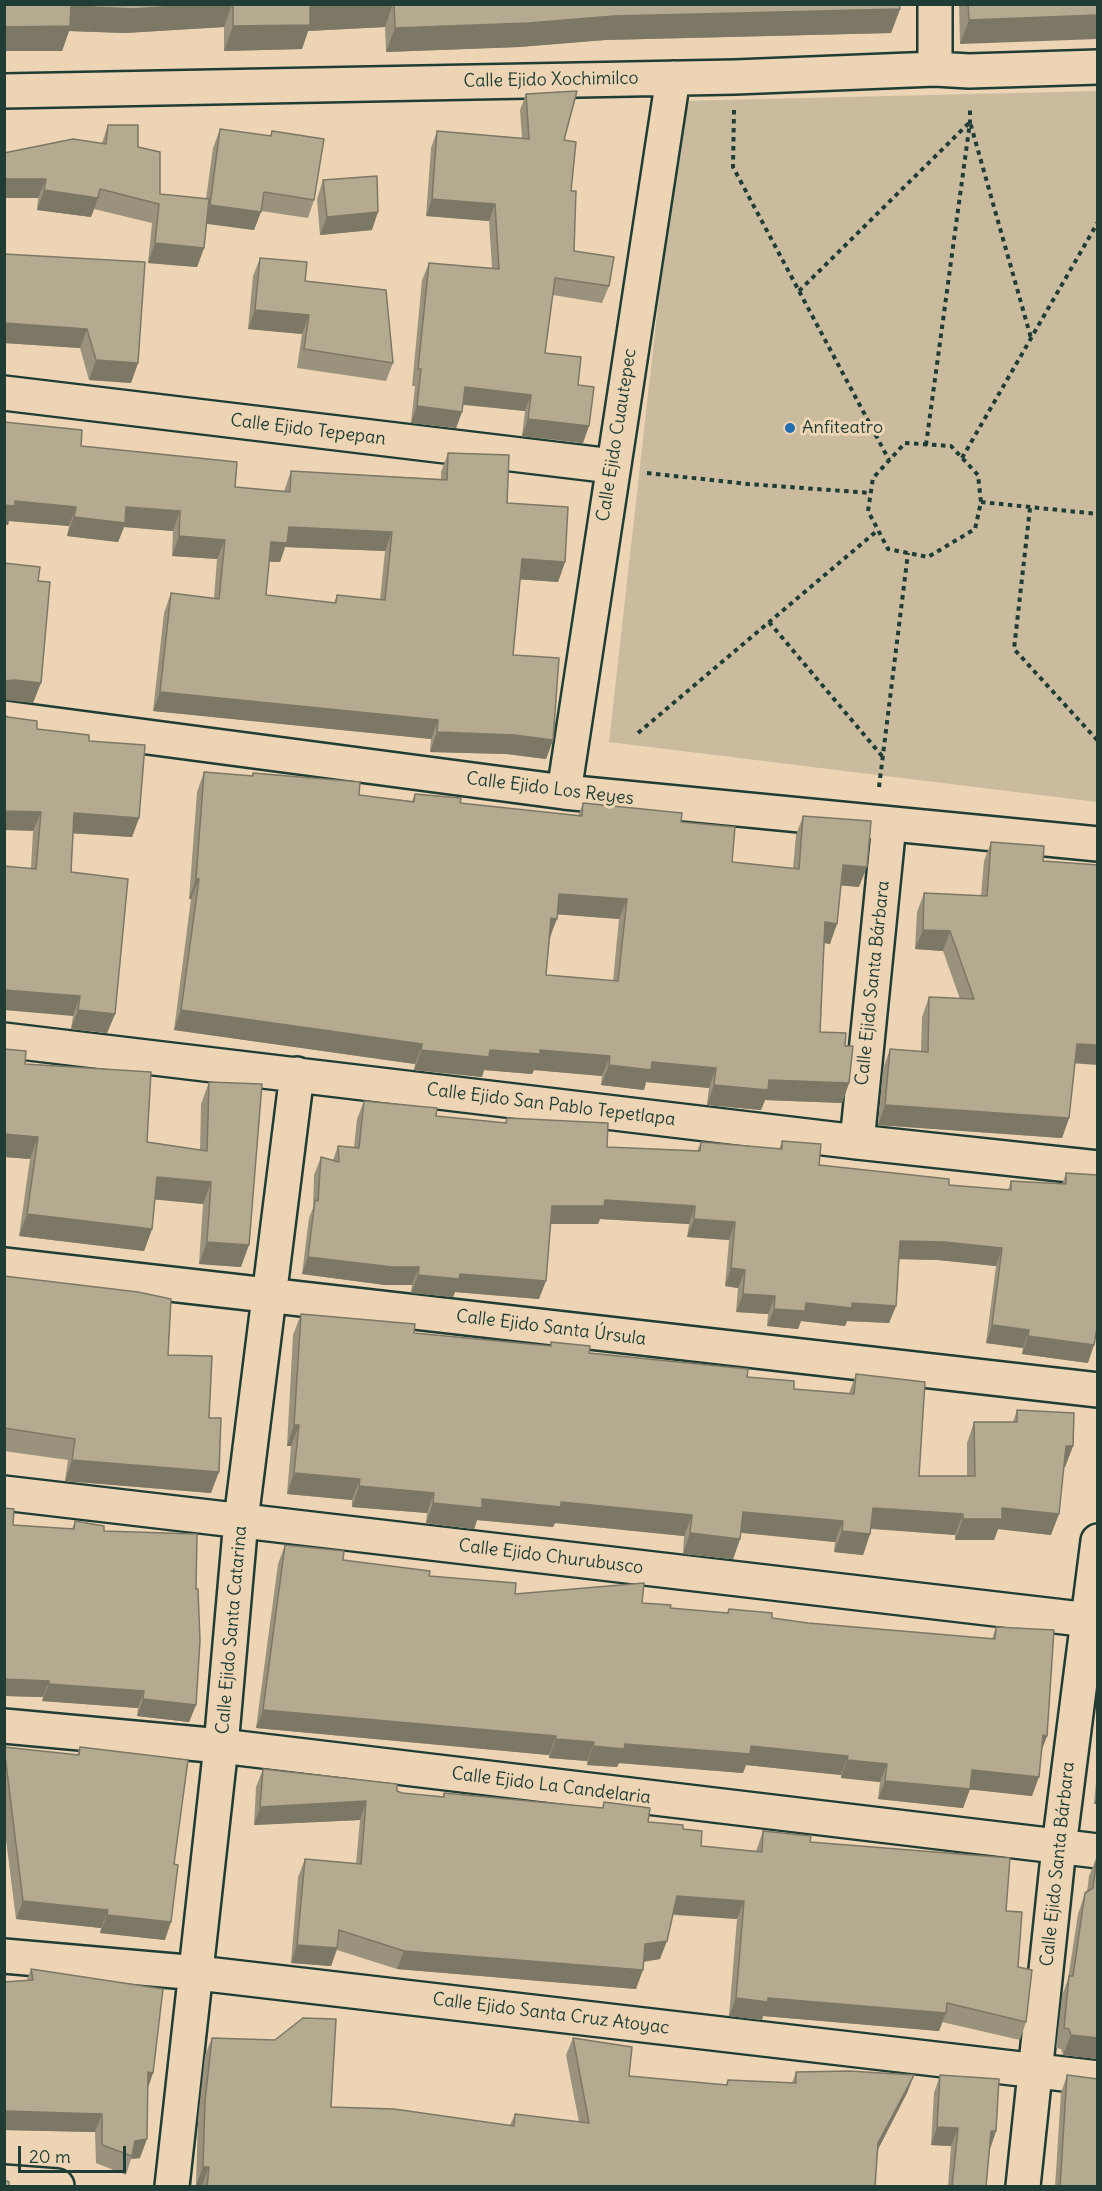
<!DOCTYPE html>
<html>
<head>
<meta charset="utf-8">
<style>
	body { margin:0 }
	#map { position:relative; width:1102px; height:2191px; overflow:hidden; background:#ecd4b4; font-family:Delius,sans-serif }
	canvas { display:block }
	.frame { position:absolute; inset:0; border:6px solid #1f3d34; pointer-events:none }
	.scale { position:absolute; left:18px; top:2146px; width:108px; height:27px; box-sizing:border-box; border:3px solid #1f3d34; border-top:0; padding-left:8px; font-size:18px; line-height:21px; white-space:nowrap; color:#1f3d34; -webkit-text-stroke:4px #ecd4b4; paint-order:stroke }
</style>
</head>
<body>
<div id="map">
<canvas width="1102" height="2191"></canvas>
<div class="frame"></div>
<div class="scale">20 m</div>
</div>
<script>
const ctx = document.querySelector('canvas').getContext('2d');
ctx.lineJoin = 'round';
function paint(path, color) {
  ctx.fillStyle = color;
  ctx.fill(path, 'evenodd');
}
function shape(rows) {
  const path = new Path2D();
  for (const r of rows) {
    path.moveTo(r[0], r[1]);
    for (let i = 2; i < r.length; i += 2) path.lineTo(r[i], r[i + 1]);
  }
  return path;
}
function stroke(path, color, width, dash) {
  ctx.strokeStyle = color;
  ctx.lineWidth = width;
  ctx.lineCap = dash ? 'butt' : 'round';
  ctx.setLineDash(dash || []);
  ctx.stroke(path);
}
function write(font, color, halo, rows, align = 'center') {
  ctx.font = font + ' Delius,sans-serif';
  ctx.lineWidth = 6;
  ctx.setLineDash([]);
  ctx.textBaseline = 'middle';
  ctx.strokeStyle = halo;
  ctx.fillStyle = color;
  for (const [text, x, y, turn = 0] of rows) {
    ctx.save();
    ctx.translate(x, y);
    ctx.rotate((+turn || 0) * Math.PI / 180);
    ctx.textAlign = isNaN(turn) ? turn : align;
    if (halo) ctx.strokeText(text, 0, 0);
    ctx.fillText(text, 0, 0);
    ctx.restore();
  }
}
paint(shape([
	[1097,91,1097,802,609,742,681,101]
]), '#cabb9f');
const street = shape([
	[935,4,935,69],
	[4,91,735,77,935,69,969,71,1098,67],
	[4,393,612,466],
	[4,718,564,792,1098,844],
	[564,792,673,78],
	[4,1040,857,1142,1098,1168],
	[857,1142,889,824],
	[4,1265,1098,1390],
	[4,1493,1098,1621],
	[4,1726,221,1746,1098,1851],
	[4,1956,198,1973,1098,2078],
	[4,2182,57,2186],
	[172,2186,221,1746,241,1520,297,1074],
	[1023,2186,1059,1847,1098,1541]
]);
stroke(street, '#1f3d34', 38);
stroke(shape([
	[734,110,733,167,889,460],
	[799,291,970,122,1031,338],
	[905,443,951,446,978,475,981,502,975,529,928,557,888,549,868,511,873,478,905,443],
	[926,445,970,122,970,106],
	[962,458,1098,222],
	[647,473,748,484,871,493],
	[981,502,1098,514],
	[1030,508,1014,649,1098,741],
	[769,622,882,756],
	[638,733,878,530],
	[879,787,908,553]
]), '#1f3d34', 4, [4.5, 4.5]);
stroke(street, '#ecd4b4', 33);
paint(shape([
	[4,4,899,4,900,9,891,33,605,40,519,47,386,52,385,27,308,31,302,49,224,51,224,27,125,33,69,31,62,51,4,51],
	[959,4,1098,4,960,44],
	[526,94,564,140,571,191,574,251,609,286,602,303,553,295,545,353,578,385,583,443,522,436,525,411,463,405,462,412,456,428,411,423,415,386,412,386,422,280,429,263,492,268,489,221,426,216,431,148,437,131,522,138,520,110],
	[108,125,138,147,160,194,206,199,213,148,220,129,270,136,272,131,314,200,308,218,261,211,254,230,207,224,204,248,197,267,148,263,152,223,94,209,91,217,37,210,38,198,4,198,4,153,102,143],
	[323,180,372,230,320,235,317,199],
	[4,254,138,363,131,383,89,380,80,348,4,343],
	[260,258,305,281,393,363,386,381,297,368,302,334,248,329,253,276],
	[81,446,235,487,284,491,291,471,441,479,441,472,448,453,507,503,565,562,558,582,520,579,513,655,553,740,546,759,507,754,430,752,431,739,153,711,164,613,171,593,214,598,217,559,172,556,173,531,124,527,118,542,67,536,69,526,9,521,8,525,4,525],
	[285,547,385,551,380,600,337,595,334,603,266,595,269,562,280,562],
	[37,729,89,741,139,818,132,837,73,833,71,872,115,1014,107,1033,71,1029,73,1016,31,868,33,831],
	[204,772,252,776,253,773,359,795,412,801,415,794,460,803,578,816,583,803,681,822,732,862,793,868,796,835,803,816,859,887,841,885,830,944,824,943,820,1032,845,1046,849,1083,842,1103,765,1100,761,1110,707,1105,709,1088,646,1082,644,1090,601,1085,602,1076,534,1070,532,1074,484,1070,482,1077,414,1070,415,1064,174,1030,191,899,189,899,197,792],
	[557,914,619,919,613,981,546,975,550,939],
	[991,842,1043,861,1075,1064,1069,1118,1062,1138,878,1125,883,1069,890,1049,921,1051,922,1017,929,997,960,999,943,951,915,949,917,912,924,893,981,896,984,861],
	[4,1049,25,1064,147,1142,200,1150,201,1104,209,1082,241,1267,199,1264,203,1204,155,1199,152,1229,144,1251,19,1236,30,1159,4,1157],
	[364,1101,436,1116,505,1123,507,1118,607,1147,697,1151,701,1142,779,1149,782,1141,819,1165,949,1185,1008,1190,1011,1181,1062,1184,1066,1173,1088,1363,1022,1354,1023,1348,986,1343,996,1266,938,1260,899,1259,896,1306,889,1323,847,1321,845,1326,801,1321,798,1329,767,1326,768,1314,736,1312,738,1288,725,1286,729,1240,687,1237,689,1224,600,1219,598,1224,550,1224,539,1299,455,1292,453,1297,411,1293,412,1285,385,1285,302,1274,309,1218,313,1208,314,1175,321,1157,333,1160,338,1146,354,1147,357,1119],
	[4,1276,168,1355,209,1418,211,1493,65,1481,68,1460,4,1451],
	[301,1314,414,1333,550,1346,551,1342,589,1353,747,1377,794,1389,849,1393,856,1374,919,1476,967,1476,967,1443,974,1422,1013,1422,1017,1410,1073,1446,1065,1467,1064,1467,1051,1535,998,1529,994,1540,955,1540,955,1535,871,1529,870,1534,863,1555,834,1552,835,1542,741,1533,740,1539,733,1559,683,1554,684,1536,555,1523,553,1527,477,1520,474,1529,426,1523,427,1513,352,1507,352,1500,287,1494,291,1446,287,1446,293,1335],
	[4,1508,13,1525,72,1529,75,1521,104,1531,196,1589,196,1705,189,1722,137,1716,138,1708,42,1701,43,1697,4,1696],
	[285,1545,343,1560,429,1576,515,1594,642,1603,670,1608,727,1613,729,1609,772,1618,808,1623,992,1639,996,1627,1047,1736,1042,1750,1032,1796,970,1789,963,1808,878,1799,880,1782,841,1778,841,1775,746,1765,743,1773,619,1763,617,1767,587,1765,587,1761,549,1758,549,1755,256,1728,278,1564],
	[4,1747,77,1755,80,1747,165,1940,100,1933,101,1928,16,1919,4,1824],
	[1098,1761,1098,1804,1094,1804],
	[263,1769,397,1791,402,1793,443,1797,444,1793,602,1808,604,1802,648,1822,683,1829,701,1846,756,1851,763,1831,810,1842,1006,1911,1018,1967,1026,2022,1020,2040,942,2022,939,2031,763,2016,762,2020,729,2016,737,1919,673,1915,660,1959,644,1962,636,1989,397,1969,337,1950,331,1966,291,1963,298,1877,305,1859,356,1864,360,1820,254,1825,256,1787],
	[1097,1856,1098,2059,1063,2055,1061,2049,1056,2048,1062,1996,1068,1979,1078,1914,1085,1893,1087,1892,1089,1876],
	[31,1969,153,2073,148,2088,140,2158,131,2159,126,2175,96,2163,95,2132,4,2130,4,1982,27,1980],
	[212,2038,331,2107,510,2125,515,2114,579,2122,566,2055,573,2038,629,2076,726,2085,728,2080,792,2083,796,2072,914,2075,907,2093,878,2149,875,2187,202,2187,202,2185,196,2185,198,2119,205,2055],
	[940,2075,996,2131,990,2149,986,2187,948,2187,951,2146,931,2145,934,2093],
	[1067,2075,1098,2187,1055,2187,1061,2093]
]), '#9a927c');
paint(shape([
	[232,4,224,27,125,33,69,31,62,51,4,51,4,27,71,6],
	[358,4,393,4,385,27,308,31,302,49,224,51,233,26,310,7],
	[900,9,891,33,605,40,519,47,386,52,395,28,614,16],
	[1098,15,1098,39,960,44,969,20],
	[4,179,46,179,38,198,4,198],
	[44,190,98,198,91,217,37,210],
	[432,199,495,204,489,221,426,216],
	[210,205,261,212,254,230,203,223],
	[378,212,372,230,320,235,327,217],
	[155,243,204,248,197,267,148,263],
	[255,310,309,315,302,334,248,329],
	[4,323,87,329,80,348,4,343],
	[96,360,138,363,131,383,89,380],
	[465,387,531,395,525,411,459,404],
	[417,406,462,412,456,428,411,423],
	[528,419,589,426,583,443,522,436],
	[15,501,76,507,69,526,9,521,8,525,4,525,4,505],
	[126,507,180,511,173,531,124,527,118,542,67,536,74,517],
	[289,527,392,532,385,551,285,547,280,562,264,561,271,542],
	[179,536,225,540,217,559,172,556],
	[522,559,565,562,558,582,514,579],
	[14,680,41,683,33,703,4,700,4,681],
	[160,692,438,720,431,739,153,711],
	[437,732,514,735,553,740,546,759,507,754,430,752],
	[4,811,41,812,33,831,4,830],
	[74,813,139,818,132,837,67,833],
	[843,865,867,867,859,887,836,885],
	[196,879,199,879,191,899,189,899],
	[559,894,627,899,619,919,552,914],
	[551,918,557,919,549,939],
	[825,922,837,924,830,944,818,942],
	[923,930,950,931,943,951,915,949],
	[4,990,80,996,73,1016,4,1010],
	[78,1010,115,1014,107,1033,71,1029],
	[181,1010,422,1044,415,1064,174,1030],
	[1077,1044,1098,1045,1098,1065,1070,1063],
	[421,1050,540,1050,610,1056,602,1076,534,1070,532,1074,484,1070,482,1077,414,1070],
	[652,1062,716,1068,709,1088,646,1082,644,1090,601,1085,609,1065],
	[769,1080,849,1083,842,1103,765,1100,761,1110,707,1105,714,1085],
	[885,1105,1069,1118,1062,1138,878,1125],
	[4,1134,38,1137,30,1159,4,1157],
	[157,1177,211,1182,203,1204,149,1199],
	[605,1200,695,1206,689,1224,600,1219,598,1224,545,1224,552,1206],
	[27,1214,152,1229,144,1251,19,1236],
	[694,1219,735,1222,729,1240,687,1237],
	[900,1241,944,1242,1002,1248,996,1266,938,1260,894,1259],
	[207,1242,249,1245,241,1267,199,1264],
	[308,1257,419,1267,412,1285,385,1285,302,1274],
	[731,1268,745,1270,738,1288,725,1286],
	[460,1274,546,1281,539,1299,455,1292,453,1297,411,1293,418,1275],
	[743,1294,775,1296,768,1314,736,1312],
	[806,1303,852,1303,896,1306,889,1323,847,1321,845,1326,801,1321,798,1329,767,1326,774,1309],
	[992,1325,1029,1330,1023,1348,986,1343],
	[1028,1336,1094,1345,1088,1363,1022,1354],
	[294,1425,299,1425,291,1446,287,1446],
	[1066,1446,1073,1446,1065,1467,1058,1467],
	[72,1460,219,1472,211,1493,65,1481],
	[294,1473,360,1479,352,1500,287,1494],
	[359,1486,434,1493,427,1513,352,1507],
	[482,1499,561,1502,692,1515,684,1536,555,1523,553,1527,477,1520,474,1529,426,1523,433,1503],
	[873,1508,963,1514,955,1535,865,1528],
	[1002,1508,1059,1514,1051,1535,998,1529,994,1540,955,1540,963,1519],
	[743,1512,843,1521,835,1542,735,1532],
	[842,1531,870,1534,863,1555,834,1552],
	[690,1533,740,1539,733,1559,683,1554],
	[4,1679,49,1681,43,1697,4,1696],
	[49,1684,144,1691,138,1708,42,1701],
	[143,1699,196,1705,189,1722,137,1716],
	[263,1710,556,1736,549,1755,256,1728],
	[1043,1735,1047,1736,1040,1754],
	[556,1739,594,1742,587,1761,549,1758],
	[625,1744,751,1746,848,1756,841,1775,746,1765,743,1773,619,1763,617,1767,587,1765,593,1746],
	[847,1760,887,1764,880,1782,841,1778],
	[972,1770,1039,1777,1032,1796,965,1789],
	[885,1781,970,1789,963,1808,878,1799],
	[1098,1794,1098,1804,1094,1804],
	[366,1801,360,1820,254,1825,260,1807],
	[677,1896,744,1901,737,1919,671,1914],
	[23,1901,108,1910,101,1928,16,1919],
	[107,1915,171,1922,165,1940,100,1933],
	[667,1941,660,1959,638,1962,645,1944],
	[297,1945,337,1948,331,1966,291,1963],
	[404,1951,643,1970,636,1989,397,1969],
	[736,1998,768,1998,946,2013,939,2031,763,2016,762,2020,729,2016],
	[1071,2035,1098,2038,1098,2059,1063,2055],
	[148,2072,153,2073,146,2092],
	[914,2075,907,2093,872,2161,878,2143],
	[4,2111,102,2114,95,2132,4,2130],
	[937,2127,958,2128,951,2146,931,2145],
	[991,2131,996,2131,990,2149],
	[147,2139,140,2158,131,2159,135,2141],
	[203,2167,209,2167,202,2185,196,2185]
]), '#7d7765');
const building = shape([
	[4,4,202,4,134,9,71,6,70,26,4,27,4,4],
	[233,4,358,4,310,7,310,25,233,26,233,4],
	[394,4,899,4,900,9,614,16,528,23,395,28,394,4],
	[968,4,1098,4,1098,15,969,20,968,4],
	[577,91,564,140,576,142,571,191,576,191,574,251,614,257,609,286,555,278,545,353,581,357,578,385,594,387,589,426,528,419,531,395,465,387,462,412,417,406,421,369,418,369,429,263,499,269,495,204,432,199,437,131,529,139,526,94,577,91],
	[108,125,138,125,138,147,160,152,160,194,209,199,204,248,155,243,159,204,100,189,98,198,44,190,46,179,4,179,4,153,73,139,106,144,108,125],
	[220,129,271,136,272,131,324,139,314,200,264,192,261,212,210,205,220,129],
	[377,176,378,212,327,217,323,180,377,176],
	[4,254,145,262,138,363,96,360,87,329,4,323,4,254],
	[260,258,307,262,305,281,386,290,393,363,304,349,309,315,255,310,260,258],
	[4,422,82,430,81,446,237,462,235,487,290,492,291,471,447,480,448,453,509,455,507,503,568,507,565,562,522,559,513,655,559,658,553,740,514,735,437,732,438,720,160,692,171,593,219,599,225,540,179,536,180,511,126,507,125,523,74,517,76,507,15,501,15,506,4,505,4,422],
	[289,527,392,532,385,600,337,595,336,603,266,595,271,542,287,543,289,527],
	[4,563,40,567,38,581,50,582,41,683,14,680,4,681,4,563],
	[4,715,8,717,37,721,37,729,89,735,89,741,145,745,139,818,74,813,71,872,128,879,115,1014,78,1010,80,996,4,990,4,866,36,869,41,812,4,811,4,715],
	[204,772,253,776,253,773,360,782,359,795,414,802,415,794,461,798,460,803,582,816,583,803,682,813,681,822,735,827,732,862,799,869,803,816,871,821,867,867,843,865,837,924,825,922,820,1032,846,1033,845,1046,853,1046,849,1083,769,1080,768,1090,714,1085,716,1068,652,1062,651,1070,609,1065,610,1056,540,1050,540,1054,490,1050,489,1057,421,1050,422,1044,181,1010,199,879,196,879,204,772],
	[559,894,627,899,618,981,546,975,551,918,557,919,559,894],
	[991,842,1044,846,1043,861,1098,865,1098,1045,1077,1044,1069,1118,885,1105,890,1049,928,1052,929,997,974,999,950,931,923,930,924,893,987,896,991,842],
	[4,1049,26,1051,25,1064,151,1072,147,1142,207,1151,209,1082,262,1084,249,1245,207,1242,211,1182,157,1177,152,1229,27,1214,38,1137,4,1134,4,1049],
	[364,1101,437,1108,436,1116,506,1123,507,1118,608,1123,607,1147,700,1151,701,1142,782,1149,782,1141,821,1144,819,1165,949,1179,949,1185,1011,1190,1011,1181,1066,1184,1066,1173,1098,1175,1098,1322,1094,1345,1028,1336,1029,1330,992,1325,1002,1248,944,1242,900,1241,896,1306,852,1303,852,1308,806,1303,805,1311,774,1309,775,1296,743,1294,745,1270,731,1268,735,1222,694,1219,695,1206,605,1200,604,1206,552,1206,546,1281,460,1274,459,1279,418,1275,419,1267,392,1267,308,1257,315,1200,318,1201,321,1157,339,1162,338,1146,359,1148,364,1101],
	[4,1276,138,1292,171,1299,168,1355,212,1356,209,1418,221,1418,219,1472,72,1460,75,1439,4,1428,4,1276],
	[301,1314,415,1324,414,1333,551,1346,551,1342,590,1346,589,1353,748,1369,747,1377,794,1381,794,1389,854,1394,856,1374,925,1382,919,1476,975,1476,974,1422,1017,1422,1017,1410,1074,1413,1073,1446,1066,1446,1059,1514,1002,1508,1002,1519,963,1519,963,1514,873,1508,870,1534,842,1531,843,1521,743,1512,740,1539,690,1533,692,1515,561,1502,561,1507,482,1499,482,1508,433,1503,434,1493,359,1486,360,1479,294,1473,299,1425,294,1425,301,1314],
	[4,1508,14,1509,13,1525,74,1529,75,1521,104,1526,104,1531,197,1534,196,1589,198,1589,200,1641,196,1705,143,1699,144,1691,49,1684,49,1681,4,1679,4,1508],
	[285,1545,344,1551,343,1560,430,1571,429,1576,516,1583,515,1594,644,1583,642,1603,671,1605,670,1608,728,1613,729,1609,772,1613,772,1618,808,1623,995,1639,996,1627,1054,1630,1047,1736,1043,1735,1039,1777,972,1770,970,1789,885,1781,887,1764,847,1760,848,1756,751,1746,750,1754,625,1744,624,1749,593,1746,594,1742,556,1739,556,1736,263,1710,285,1545],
	[4,1747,79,1755,80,1747,188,1760,174,1864,178,1865,171,1922,107,1915,108,1910,23,1901,4,1747],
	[263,1769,397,1784,397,1791,402,1793,444,1797,444,1793,603,1808,604,1802,650,1808,648,1822,683,1825,683,1829,702,1831,701,1846,762,1852,763,1831,811,1836,810,1842,1010,1858,1006,1911,1022,1912,1018,1967,1032,1970,1026,2022,947,2003,946,2013,768,1998,768,2002,736,1998,744,1901,677,1896,667,1941,645,1944,643,1970,404,1951,339,1930,337,1948,297,1945,305,1859,361,1864,366,1801,260,1807,263,1769],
	[1097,1856,1098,1856,1098,2038,1071,2035,1069,2029,1064,2028,1069,1976,1073,1976,1085,1893,1093,1888,1097,1856],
	[31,1969,163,1989,153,2073,148,2072,147,2139,135,2141,132,2156,102,2145,102,2114,4,2111,4,1982,33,1980,31,1969],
	[303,2018,336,2019,331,2107,394,2109,514,2126,515,2114,589,2123,573,2038,632,2047,629,2076,727,2085,728,2080,796,2083,796,2072,849,2071,914,2075,878,2143,875,2187,207,2187,209,2167,203,2167,205,2101,212,2038,275,2040,303,2018],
	[940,2075,999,2079,996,2131,991,2131,986,2187,952,2187,958,2128,937,2127,940,2075],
	[1067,2075,1098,2079,1098,2187,1060,2187,1067,2075],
	[4,2180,9,2182,9,2187,4,2187,4,2180]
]);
paint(building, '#b3aa90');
stroke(building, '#7d7765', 1.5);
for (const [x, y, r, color] of [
	[790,428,6,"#1f6fb2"]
]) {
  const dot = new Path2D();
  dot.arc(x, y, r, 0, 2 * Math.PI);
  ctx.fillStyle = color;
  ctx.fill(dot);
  stroke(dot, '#ecd4b4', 2);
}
write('18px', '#1f3d34', '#ecd4b4', [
	["Calle Ejido Xochimilco",551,80,-1],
	["Calle Ejido Tepepan",308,430,7],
	["Calle Ejido Cuautepec",617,435,-81],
	["Calle Ejido Los Reyes",550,789,7],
	["Calle Ejido Santa Bárbara",873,983,-84],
	["Calle Ejido San Pablo Tepetlapa",551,1105,7],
	["Calle Ejido Santa Úrsula",551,1328,7],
	["Calle Ejido Churubusco",551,1557,7],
	["Calle Ejido Santa Catarina",232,1630,-85],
	["Calle Ejido La Candelaria",551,1786,7],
	["Calle Ejido Santa Bárbara",1058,1864,-84],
	["Calle Ejido Santa Cruz Atoyac",551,2014,7]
]);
write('18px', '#1f3d34', '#ecd4b4', [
	["Anfiteatro",802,428]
], 'left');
</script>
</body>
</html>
